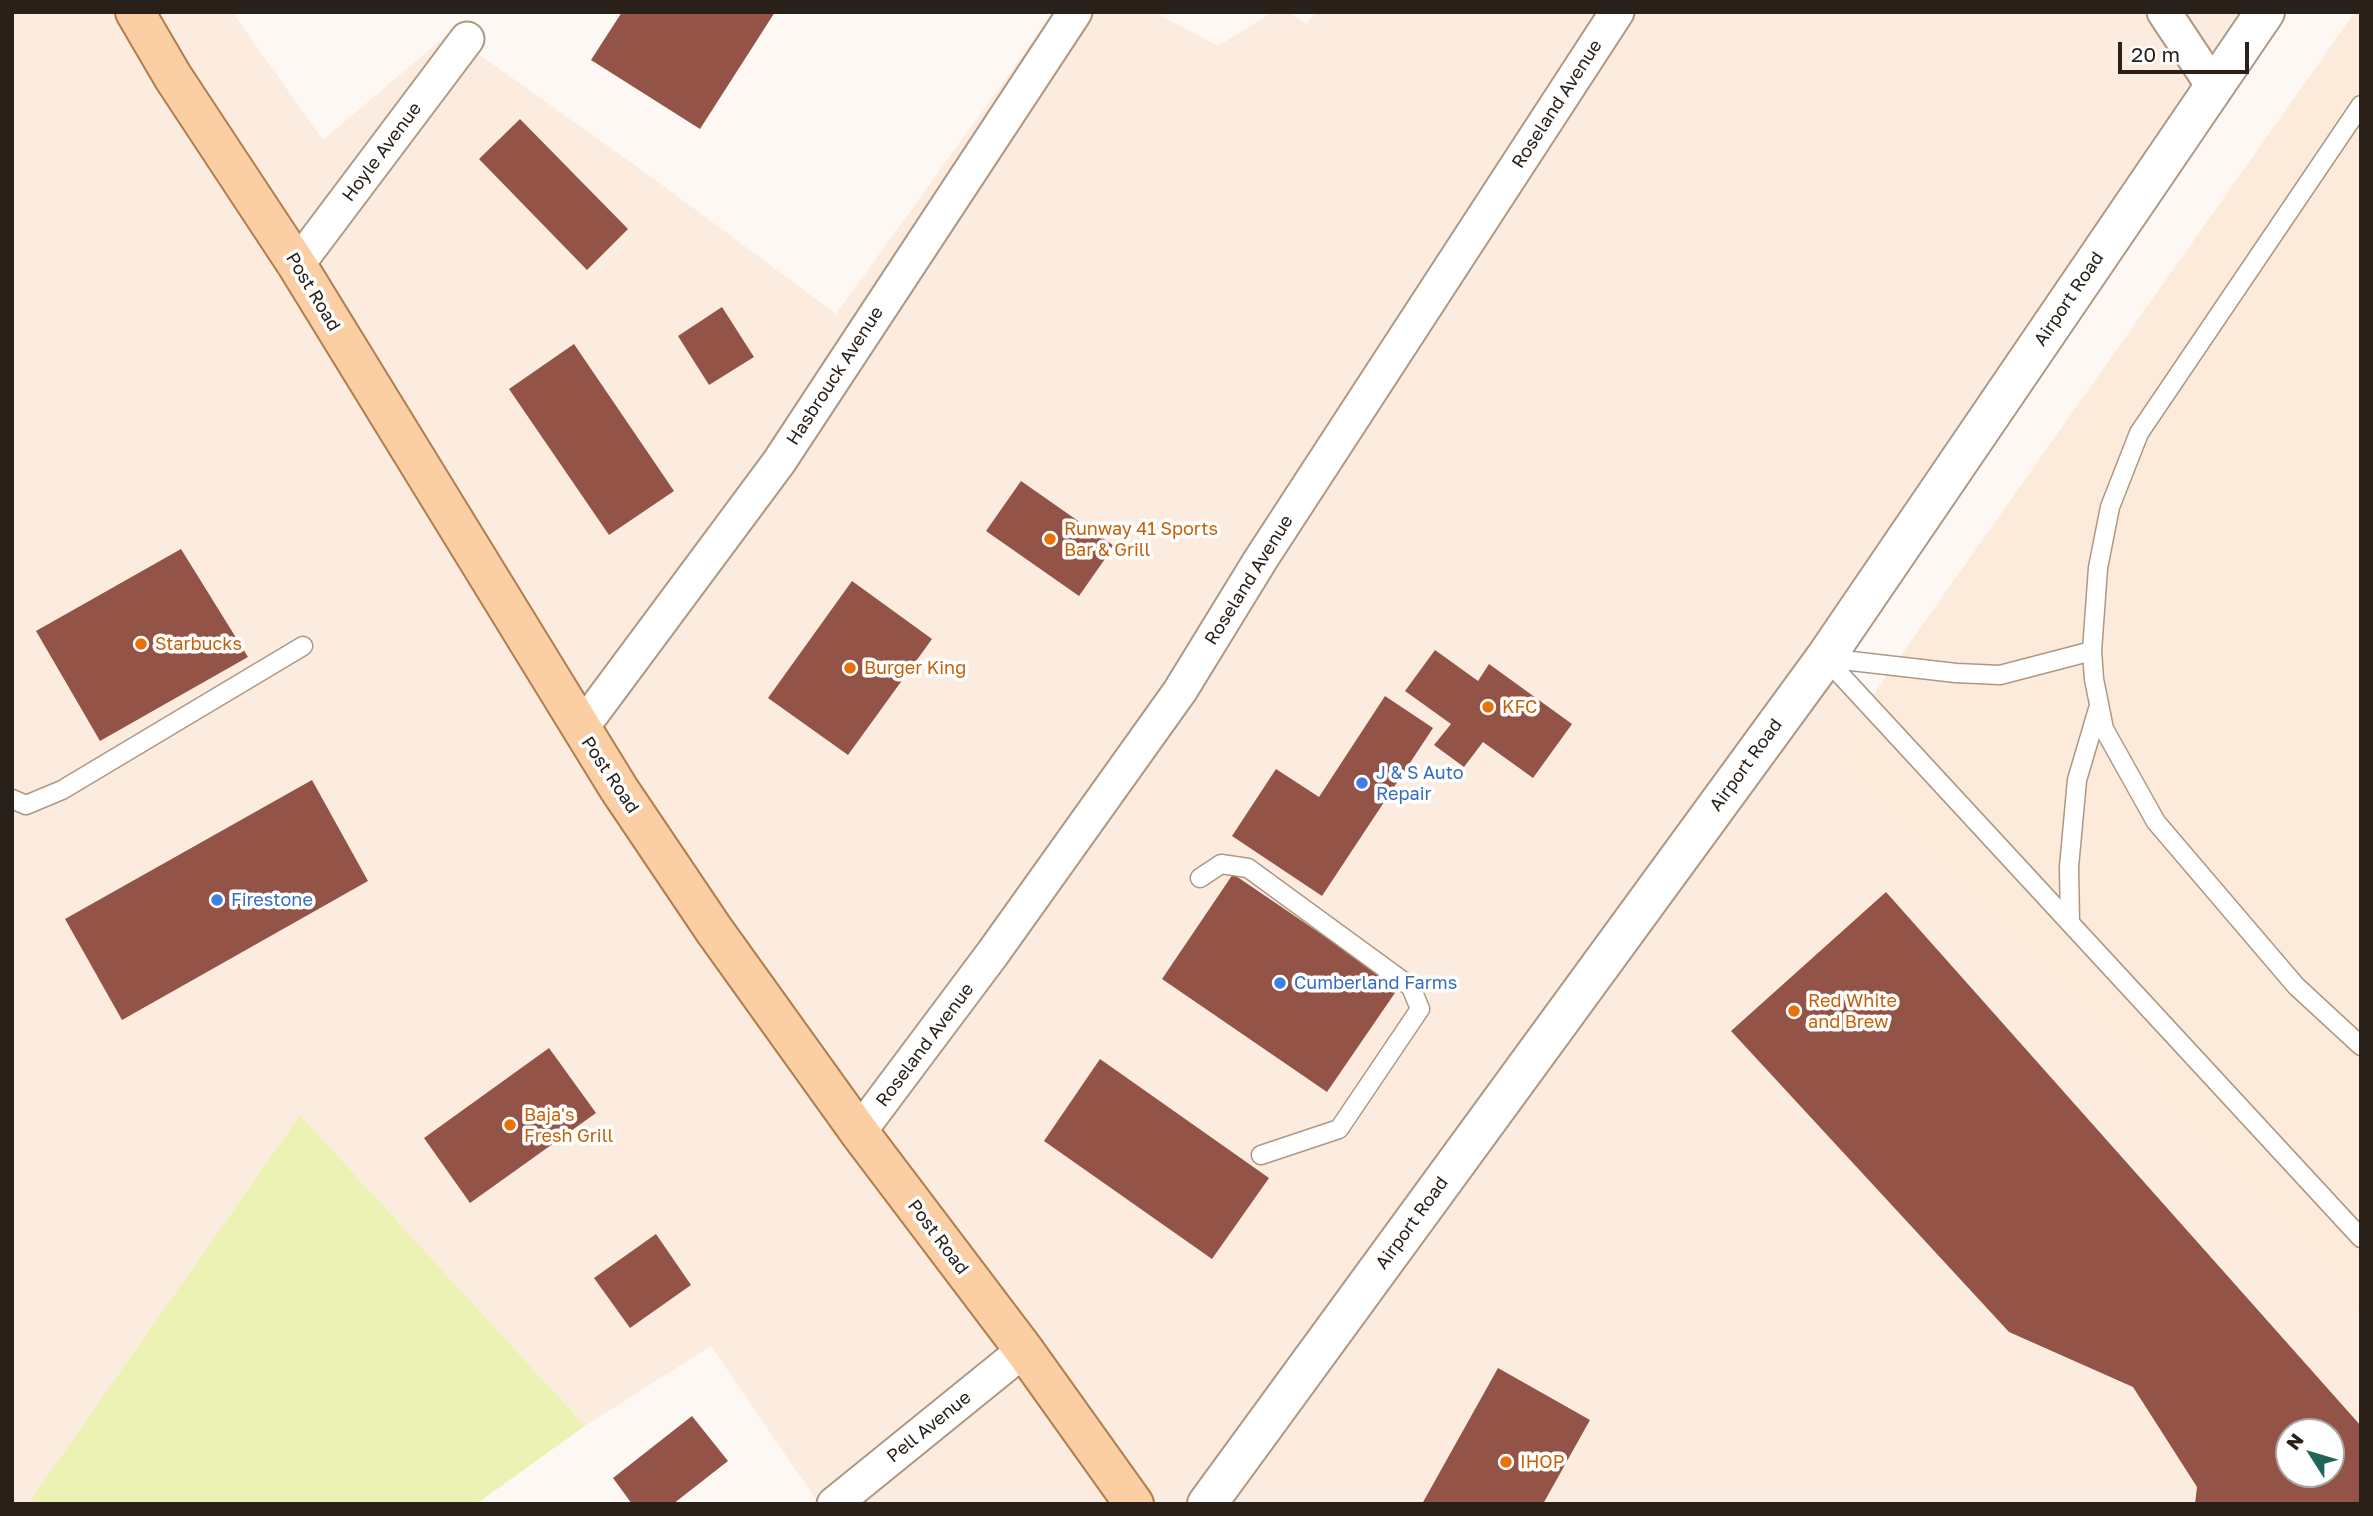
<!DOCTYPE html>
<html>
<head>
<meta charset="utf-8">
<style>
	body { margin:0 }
	#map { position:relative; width:2373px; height:1516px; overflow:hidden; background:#fdf8f4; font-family:"Golos Text",sans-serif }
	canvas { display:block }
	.frame { position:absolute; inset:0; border:14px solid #292119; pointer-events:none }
	.north { position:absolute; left:2275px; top:1418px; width:70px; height:70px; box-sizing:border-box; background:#fff; border:2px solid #a9a6a3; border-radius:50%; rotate:307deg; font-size:19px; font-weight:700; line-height:28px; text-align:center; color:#292119 }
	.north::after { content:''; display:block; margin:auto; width:24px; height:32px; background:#216557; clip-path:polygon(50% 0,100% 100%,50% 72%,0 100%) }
	.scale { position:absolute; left:2118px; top:42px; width:131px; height:32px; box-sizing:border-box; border:4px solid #292119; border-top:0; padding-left:9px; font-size:21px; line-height:24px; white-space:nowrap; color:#292119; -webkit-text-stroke:5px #fff; paint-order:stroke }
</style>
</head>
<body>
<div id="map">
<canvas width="2373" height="1516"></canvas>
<div class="frame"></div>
<div class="north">N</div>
<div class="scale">20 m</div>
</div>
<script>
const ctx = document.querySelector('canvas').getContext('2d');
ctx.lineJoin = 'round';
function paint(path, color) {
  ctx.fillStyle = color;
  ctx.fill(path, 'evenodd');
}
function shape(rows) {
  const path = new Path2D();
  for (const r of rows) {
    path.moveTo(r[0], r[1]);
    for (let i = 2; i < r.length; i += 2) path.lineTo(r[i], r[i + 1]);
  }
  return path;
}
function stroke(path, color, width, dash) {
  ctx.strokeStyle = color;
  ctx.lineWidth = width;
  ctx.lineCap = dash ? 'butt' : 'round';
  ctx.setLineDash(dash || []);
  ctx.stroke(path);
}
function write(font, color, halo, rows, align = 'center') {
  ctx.font = font + ' "Golos Text",sans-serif';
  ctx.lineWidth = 7;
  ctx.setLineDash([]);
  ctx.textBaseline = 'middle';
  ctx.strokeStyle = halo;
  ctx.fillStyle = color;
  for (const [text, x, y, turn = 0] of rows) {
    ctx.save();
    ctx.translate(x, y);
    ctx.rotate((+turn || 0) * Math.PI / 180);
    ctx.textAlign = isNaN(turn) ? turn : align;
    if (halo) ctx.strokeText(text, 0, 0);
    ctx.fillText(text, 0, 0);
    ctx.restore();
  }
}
paint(shape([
	[12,12,232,12,323,140,449,33,650,176,836,314,1054,12,1154,12,1218,46,1273,12,1289,12,1307,24,1316,12,2265,12,1825,656,2361,1241,2361,1504,819,1504,711,1346,585,1426,300,1115,29,1504,12,1504],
	[2289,1432,2331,1432,2331,1474,2289,1474]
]), '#fcece0');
paint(shape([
	[2355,12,2361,12,2361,1314,1830,756]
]), '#fceada');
paint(shape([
	[300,1115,585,1426,476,1504,28,1504]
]), '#ecf1b4');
paint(shape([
	[622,12,775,12,700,129,591,60],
	[520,119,628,229,587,270,479,159],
	[722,307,754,357,709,385,678,336],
	[574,344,674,491,609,535,509,389],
	[1021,481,1114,546,1079,596,986,531],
	[181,549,248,657,100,741,36,631],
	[852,581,932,639,848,755,768,698],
	[1435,650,1478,681,1489,664,1572,724,1533,778,1483,742,1464,767,1434,745,1451,724,1405,691],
	[1385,696,1433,728,1322,896,1232,836,1276,769,1319,797],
	[312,780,368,881,122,1020,65,919],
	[1233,874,1399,987,1327,1092,1162,979],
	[1886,892,2361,1426,2361,1504,2195,1504,2197,1487,2133,1387,2009,1332,1731,1031],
	[2289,1432,2331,1432,2331,1474,2289,1474],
	[549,1048,596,1113,470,1203,424,1138],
	[1100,1059,1269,1178,1212,1259,1044,1141],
	[656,1234,691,1285,630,1328,594,1278],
	[1498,1368,1590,1420,1543,1504,1422,1504],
	[692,1416,728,1461,673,1504,632,1504,613,1478]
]), '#935447');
const service = shape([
	[2361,105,2139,433,2110,507,2098,568,2092,651,2094,679,2104,729,2156,822,2296,986,2361,1046],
	[1825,658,2361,1238],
	[1825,658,1956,673,2000,675,2092,651],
	[12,799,26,805,62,790,303,646],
	[1200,878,1221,864,1248,868,1411,987,1420,1009,1339,1129,1261,1155],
	[2070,923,2069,867,2077,780,2098,709]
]);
const minor = shape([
	[2164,12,2213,86],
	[297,265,467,39],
	[580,730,779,462,1075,12],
	[859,1132,993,953,1180,691,1261,559,1617,12],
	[834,1504,1024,1350]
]);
const secondary = shape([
	[1207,1504,1825,658,2265,12]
]);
const primary = shape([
	[135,12,173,77,297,265,619,789,714,930,859,1132,1024,1350,1134,1504]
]);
stroke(service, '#ae9883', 21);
stroke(minor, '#ae9883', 37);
stroke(secondary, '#ae9883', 42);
stroke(primary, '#b07d4c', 42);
stroke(service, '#fff', 18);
stroke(minor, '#fff', 33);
stroke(secondary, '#fff', 38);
stroke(primary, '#fbcea4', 38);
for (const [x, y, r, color] of [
	[1050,539,7,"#e8710a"],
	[141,644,7,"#e8710a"],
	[850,668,7,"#e8710a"],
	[1488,707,7,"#e8710a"],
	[1362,783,7,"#3f7fe0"],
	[217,900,7,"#3f7fe0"],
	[1280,983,7,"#3f7fe0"],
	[1794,1011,7,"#e8710a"],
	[510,1125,7,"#e8710a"],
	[1506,1462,7,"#e8710a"]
]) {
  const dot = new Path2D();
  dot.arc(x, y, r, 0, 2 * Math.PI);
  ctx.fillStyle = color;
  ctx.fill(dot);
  stroke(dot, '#fff', 2.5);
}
write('18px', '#292119', '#fff', [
	["Roseland Avenue",1557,104,-57],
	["Hoyle Avenue",382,152,-53],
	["Post Road",313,292,59],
	["Airport Road",2069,299,-56],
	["Hasbrouck Avenue",835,376,-57],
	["Roseland Avenue",1249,580,-58],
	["Airport Road",1746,765,-54],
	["Post Road",610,775,56],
	["Roseland Avenue",925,1045,-53],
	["Airport Road",1412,1223,-54],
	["Post Road",938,1237,53],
	["Pell Avenue",929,1427,-39]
]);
write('18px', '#c56008', '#fff', [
	["Runway 41 Sports",1064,529],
	["Bar & Grill",1064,550],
	["Starbucks",155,644],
	["Burger King",864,668],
	["KFC",1502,707],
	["Red White",1808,1001],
	["and Brew",1808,1022],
	["Baja's",524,1115],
	["Fresh Grill",524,1136],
	["IHOP",1520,1462]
], 'left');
write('18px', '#366cbe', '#fff', [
	["J & S Auto",1376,773],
	["Repair",1376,794],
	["Firestone",231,900],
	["Cumberland Farms",1294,983]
], 'left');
</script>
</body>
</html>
